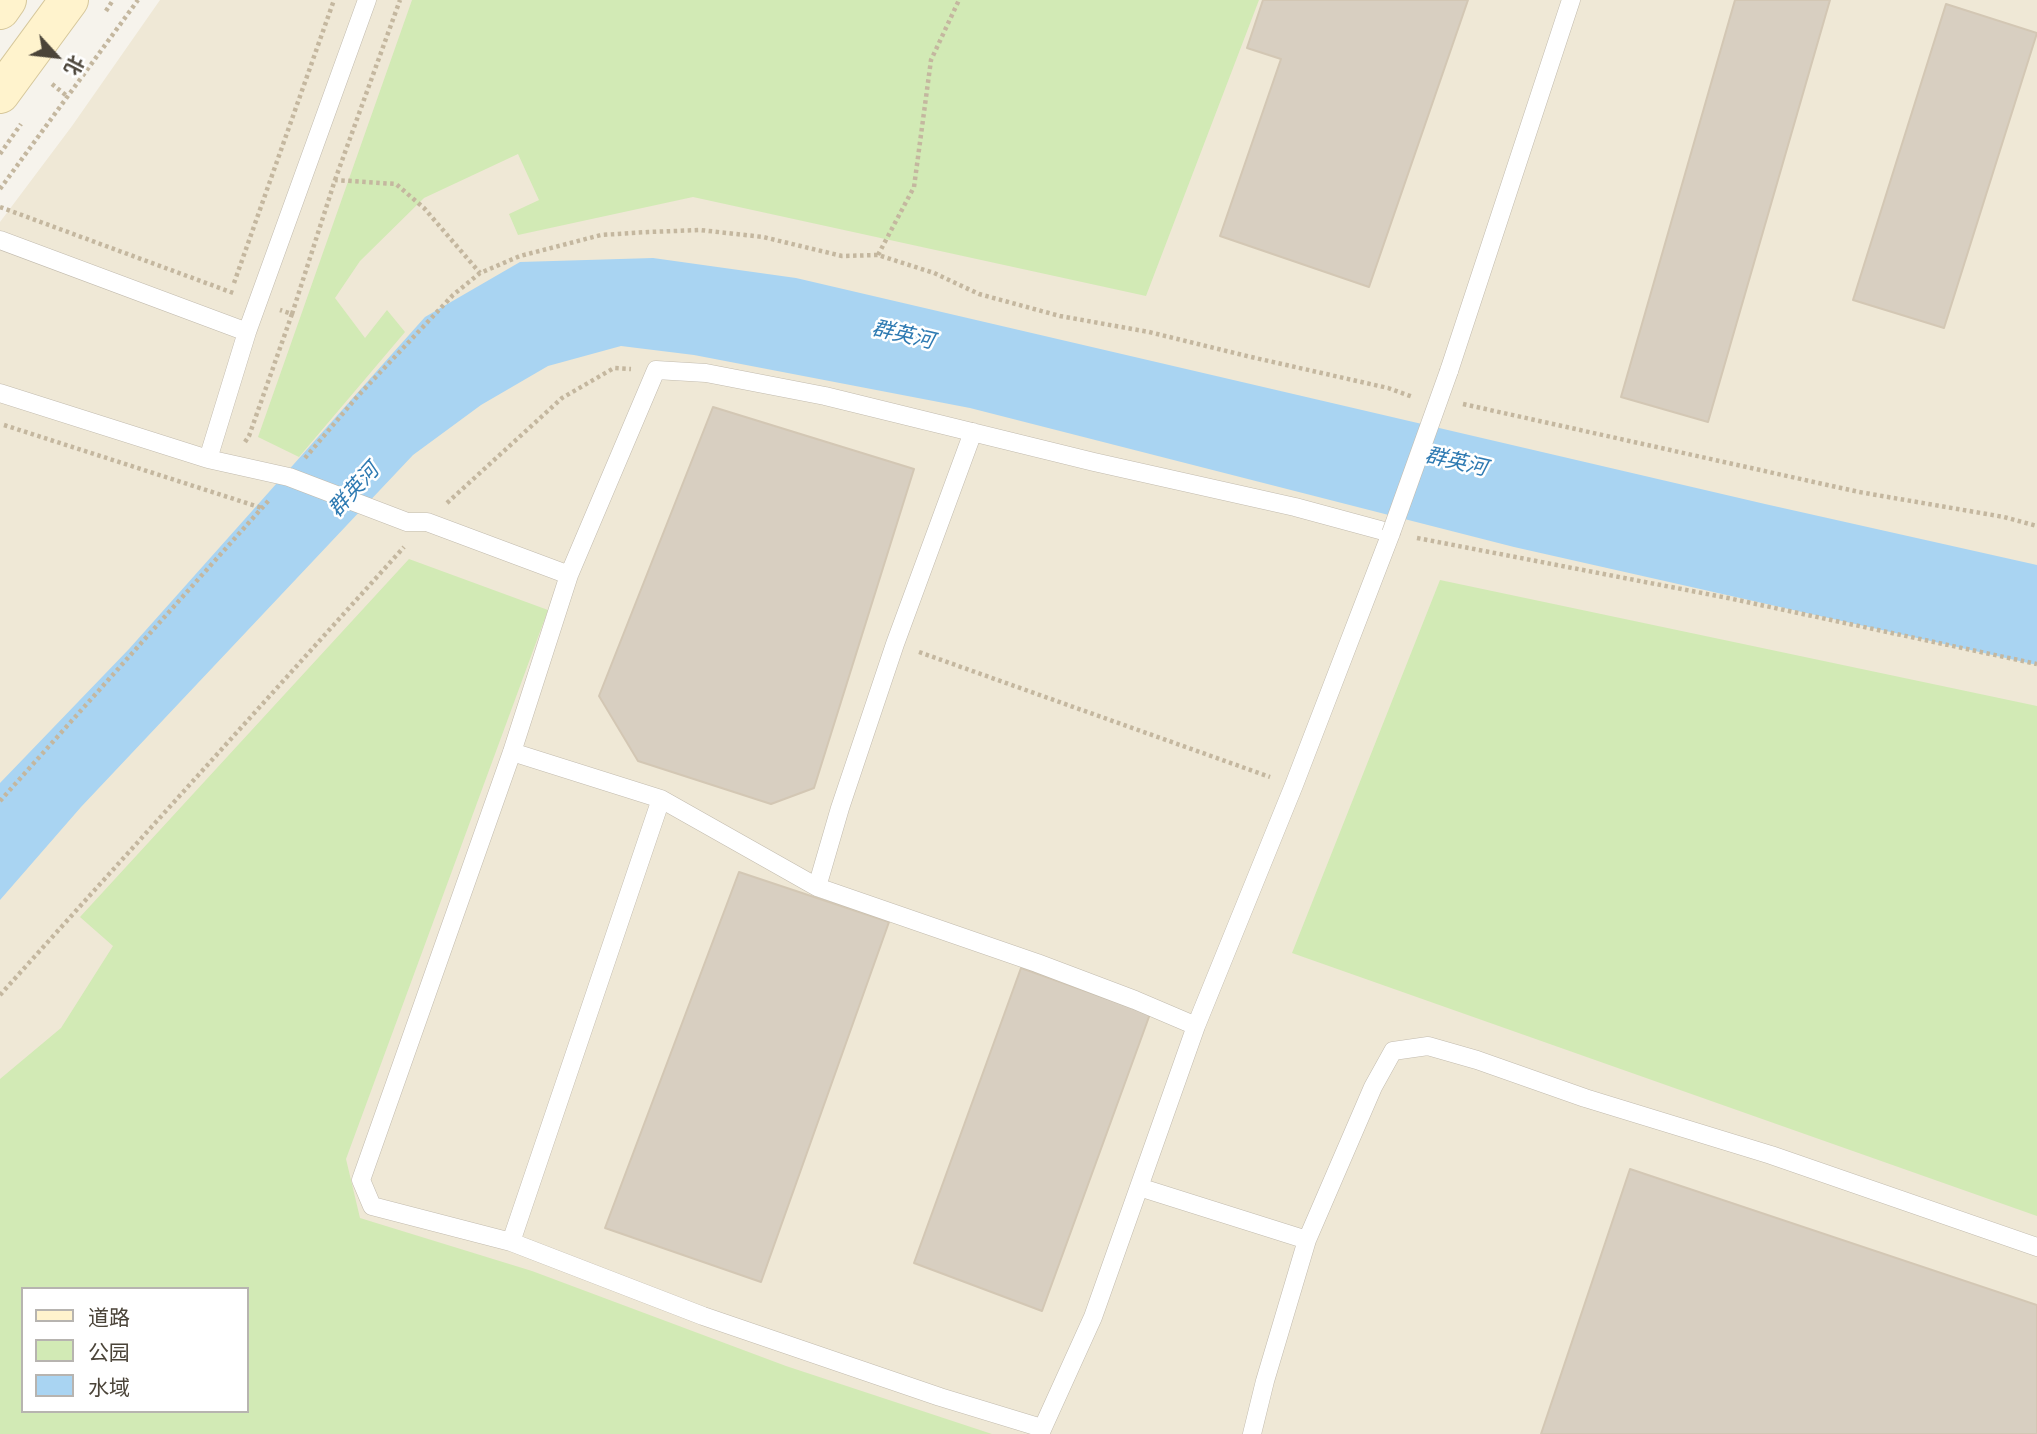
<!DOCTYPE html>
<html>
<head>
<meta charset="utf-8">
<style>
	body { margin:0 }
	#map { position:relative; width:2037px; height:1434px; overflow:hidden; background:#f6f3ec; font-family:Raleway,"Noto Sans SC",sans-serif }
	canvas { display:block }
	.legend { position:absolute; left:21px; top:1287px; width:228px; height:126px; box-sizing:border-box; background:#fff; border:2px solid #b7b4b0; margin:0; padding:9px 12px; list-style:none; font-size:21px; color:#4b4439 }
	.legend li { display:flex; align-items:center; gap:14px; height:35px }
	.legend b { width:35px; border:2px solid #b7b4b0 }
	.north { position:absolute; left:21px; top:21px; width:70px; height:70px; -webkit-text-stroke:5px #fff; paint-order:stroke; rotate:117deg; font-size:19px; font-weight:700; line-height:28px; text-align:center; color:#4b4439 }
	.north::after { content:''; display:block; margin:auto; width:24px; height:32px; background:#4b4439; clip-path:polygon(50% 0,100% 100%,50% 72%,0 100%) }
</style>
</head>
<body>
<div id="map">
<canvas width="2037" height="1434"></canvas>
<ul class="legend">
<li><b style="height:9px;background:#fff3cd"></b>道路</li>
<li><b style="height:19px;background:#d2eab5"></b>公园</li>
<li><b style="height:19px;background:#a9d4f2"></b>水域</li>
</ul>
<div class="north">北</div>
</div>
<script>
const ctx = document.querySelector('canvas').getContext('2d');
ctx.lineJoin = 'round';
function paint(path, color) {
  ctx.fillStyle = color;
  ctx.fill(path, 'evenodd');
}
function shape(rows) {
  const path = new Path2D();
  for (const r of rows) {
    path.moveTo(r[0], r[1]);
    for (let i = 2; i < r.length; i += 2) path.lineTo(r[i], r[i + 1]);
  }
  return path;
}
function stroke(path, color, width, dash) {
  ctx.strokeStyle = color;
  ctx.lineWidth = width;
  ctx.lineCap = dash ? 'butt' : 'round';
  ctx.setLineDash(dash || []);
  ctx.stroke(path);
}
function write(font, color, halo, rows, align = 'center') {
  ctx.font = font + ' Raleway,"Noto Sans SC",sans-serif';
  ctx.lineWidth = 5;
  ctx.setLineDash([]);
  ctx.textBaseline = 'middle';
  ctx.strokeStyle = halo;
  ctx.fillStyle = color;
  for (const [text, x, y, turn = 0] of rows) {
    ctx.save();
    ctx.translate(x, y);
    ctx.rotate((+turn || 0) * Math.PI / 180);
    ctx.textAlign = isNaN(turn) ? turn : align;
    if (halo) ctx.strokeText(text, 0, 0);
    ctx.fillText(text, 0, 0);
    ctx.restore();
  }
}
paint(shape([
	[160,0,2037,0,2037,1434,0,1434,0,222,72,126],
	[23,1289,247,1289,247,1411,23,1411]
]), '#efe8d6');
paint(shape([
	[412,0,1259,0,1146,296,693,197,518,235,509,214,539,200,518,154,424,198,360,261,335,298,365,338,387,310,405,332,299,457,258,437],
	[409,559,548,610,346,1159,360,1218,532,1271,786,1366,992,1434,0,1434,0,1079,61,1028,113,946,80,917],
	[23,1289,247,1289,247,1411,23,1411],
	[1440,580,2037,706,2037,1216,1292,953]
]), '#d2eab5');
paint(shape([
	[653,258,796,278,1765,504,2037,565,2037,665,1514,547,970,408,694,355,621,346,548,366,481,405,413,455,81,807,0,900,0,783,129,649,425,317,520,262]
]), '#a9d4f2');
const building = shape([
	[1263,0,1468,0,1369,287,1220,236,1281,59,1247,48,1263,0],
	[1735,0,1830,0,1708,422,1621,397,1735,0],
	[1946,4,2037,33,1944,328,1853,300,1946,4],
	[713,407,914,469,814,788,771,804,638,761,599,696,713,407],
	[739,872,889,922,761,1282,605,1228,739,872],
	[1021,968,1150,1014,1042,1311,914,1263,1021,968],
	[1630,1169,2037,1305,2037,1434,1541,1434,1630,1169]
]);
paint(building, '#d8cfc1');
stroke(building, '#d3c7b4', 2);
const lane = shape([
	[367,0,247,332,208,459,289,477,407,522,427,522,569,575],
	[0,240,247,332],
	[1449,371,1571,0],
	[0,393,208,459],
	[512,752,661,799,817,887,1037,963,1135,1000,1196,1026],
	[817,887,840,808,895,644,973,432],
	[1139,1187,1307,1240,1265,1381,1252,1434],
	[1307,1240,1373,1087,1393,1051,1428,1046,1477,1060,1585,1098,1771,1155,2037,1247],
	[511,1242,661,799],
	[1040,1434,1093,1317,1196,1026,1294,785,1391,533,1295,507,1094,462,825,396,706,373,656,370,569,575,512,752,361,1180,372,1206,511,1242,703,1316,940,1397,1042,1428]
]);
const secondary = shape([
	[0,10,7,0],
	[0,94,69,0]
]);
stroke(lane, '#c2bbae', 19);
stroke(secondary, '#d6c79b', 40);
stroke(shape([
	[106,11,113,0],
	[52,84,68,97],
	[0,154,21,124],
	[335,180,400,0],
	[0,189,138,0],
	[0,207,236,294],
	[878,255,914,187,931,60,959,0],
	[234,283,334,0],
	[292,314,335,180,396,184,424,208,480,273],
	[1463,404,1859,492,2004,517,2037,526],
	[4,425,262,508],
	[245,442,249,436,292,314,280,310],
	[305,458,357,397,453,295,480,273,520,256,601,235,648,232,700,230,763,237,842,256,878,255,934,273,979,294,1060,316,1149,332,1251,357,1388,388,1413,397],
	[447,503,562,398,614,368,631,369],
	[1417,538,1728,598,2037,664],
	[919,652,1270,777],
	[0,801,270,499],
	[0,995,404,547]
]), '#c4b79f', 4.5, [3.5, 3.5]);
stroke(lane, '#fff', 18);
stroke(secondary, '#fff3cd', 38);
const laneBridge = shape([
	[1391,533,1449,371]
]);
stroke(laneBridge, '#c2bbae', 19, []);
stroke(laneBridge, '#fff', 18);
write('italic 21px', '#2e7ab2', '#fff', [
	["群英河",903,335,13],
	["群英河",1456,462,13],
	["群英河",354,490,-48]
]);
</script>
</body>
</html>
